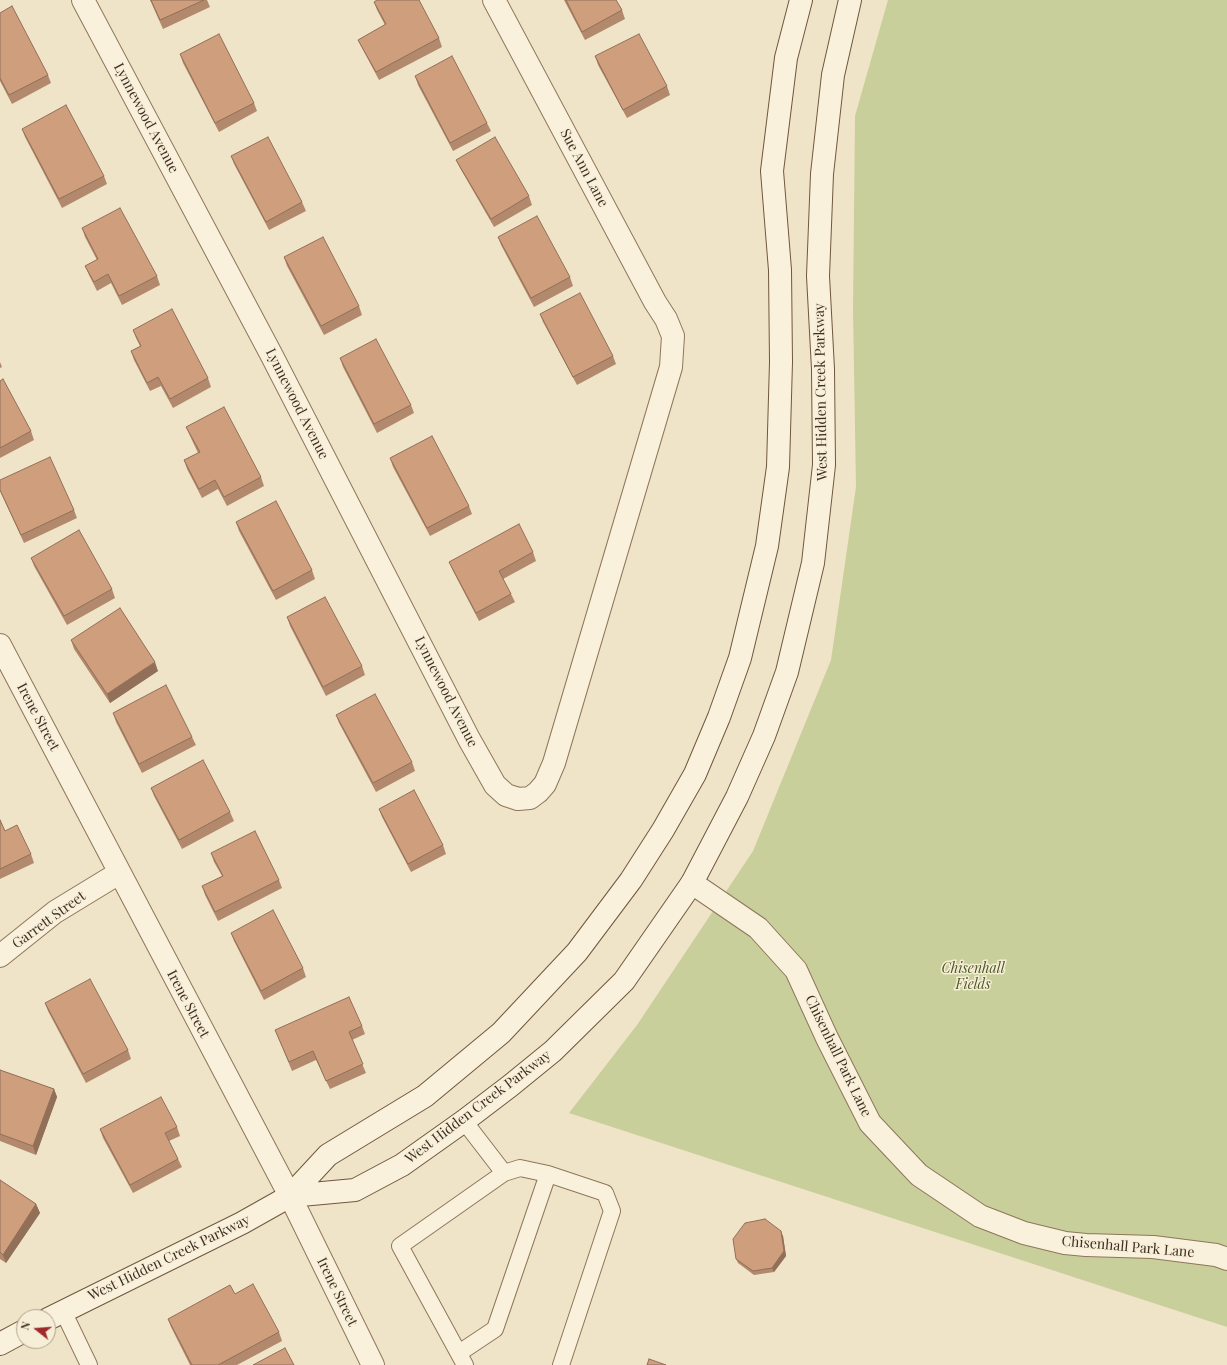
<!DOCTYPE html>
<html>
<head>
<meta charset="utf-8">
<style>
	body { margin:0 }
	#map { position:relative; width:1227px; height:1365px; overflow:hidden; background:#f0e4c8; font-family:"Playfair Display",serif }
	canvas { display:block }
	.north { position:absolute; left:16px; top:1309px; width:40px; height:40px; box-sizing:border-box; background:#f7eed8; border:1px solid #ada18e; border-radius:50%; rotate:287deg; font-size:11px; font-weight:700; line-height:16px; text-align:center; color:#3d2e20 }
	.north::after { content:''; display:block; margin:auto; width:14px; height:18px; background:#9e2a2b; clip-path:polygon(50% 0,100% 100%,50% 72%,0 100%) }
</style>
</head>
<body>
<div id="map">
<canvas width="1227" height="1365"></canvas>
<div class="north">N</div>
</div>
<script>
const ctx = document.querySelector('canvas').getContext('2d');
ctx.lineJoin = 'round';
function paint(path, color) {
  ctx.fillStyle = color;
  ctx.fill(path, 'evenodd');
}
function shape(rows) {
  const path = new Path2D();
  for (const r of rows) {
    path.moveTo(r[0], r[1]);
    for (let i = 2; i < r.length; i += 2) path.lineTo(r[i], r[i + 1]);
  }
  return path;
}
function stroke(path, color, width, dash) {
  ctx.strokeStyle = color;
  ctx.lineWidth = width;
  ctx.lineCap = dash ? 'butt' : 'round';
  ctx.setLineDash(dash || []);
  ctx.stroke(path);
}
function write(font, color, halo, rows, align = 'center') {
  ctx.font = font + ' "Playfair Display",serif';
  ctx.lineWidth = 3;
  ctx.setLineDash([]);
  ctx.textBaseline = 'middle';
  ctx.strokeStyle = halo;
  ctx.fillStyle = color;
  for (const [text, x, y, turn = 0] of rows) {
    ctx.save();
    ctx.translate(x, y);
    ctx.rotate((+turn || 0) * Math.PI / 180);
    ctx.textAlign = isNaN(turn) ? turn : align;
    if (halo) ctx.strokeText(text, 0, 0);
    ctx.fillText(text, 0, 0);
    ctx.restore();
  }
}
paint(shape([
	[888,0,1227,0,1227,1327,569,1113,637,1025,753,851,831,660,856,487,853,309,855,116]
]), '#c9cf9b');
const service = shape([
	[464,1121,504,1173,400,1246,465,1365],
	[504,1173,520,1168,548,1174],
	[63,1311,89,1365],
	[459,1353,495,1329,548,1174,605,1193,612,1211,561,1365]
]);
const minor = shape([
	[83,0,271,354,469,739,495,785,506,795,518,799,530,798,538,792,545,784,554,763,671,367,673,336,666,319,655,302,494,0],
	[0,645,290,1196,373,1365],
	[692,883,758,928,796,970,827,1038,870,1123,919,1175,980,1216,1024,1233,1065,1243,1086,1245,1153,1247,1216,1255,1227,1259],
	[0,956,55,912,119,873]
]);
const secondary = shape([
	[290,1196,355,1190,402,1165,464,1121,510,1086,553,1051,624,981,692,883,737,797,764,736,787,672,813,563,824,465,823,369,818,276,822,174,833,75,850,0],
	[48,1319,242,1223,290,1196,328,1155,425,1096,501,1033,577,952,631,880,663,830,695,774,719,717,740,658,767,546,778,467,781,362,780,270,772,171,786,58,801,0],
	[0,1344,24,1331]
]);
stroke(service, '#8d765c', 18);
stroke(minor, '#8d765c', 24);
stroke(secondary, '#6f573f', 24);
stroke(service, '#faf1dc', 16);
stroke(minor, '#faf1dc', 22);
stroke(secondary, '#faf1dc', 22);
paint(shape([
	[150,0,207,0,210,7,163,29],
	[564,0,616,0,622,10,625,19,585,40],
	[374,2,439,38,442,47,379,80,362,48,358,40,385,25,377,10],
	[0,13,48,75,51,83,12,104,0,81],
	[180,54,254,103,257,111,219,132,183,63],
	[595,56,667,86,670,95,627,118,598,65],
	[415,76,487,123,491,131,453,151,418,85],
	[22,129,104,176,107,184,62,208,25,137],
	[231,156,302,202,306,211,269,230,234,164],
	[456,160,529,196,532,205,494,227,460,168],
	[82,228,157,276,160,285,122,305,111,283,97,291,89,275,85,266,97,260,85,237],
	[498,237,570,277,573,286,534,307,501,245],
	[284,257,359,306,362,315,324,335,287,266],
	[540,314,613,356,616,364,577,385,543,322],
	[133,330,208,378,211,387,173,408,161,386,150,391,134,360,131,351,140,346,136,338],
	[340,358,411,405,414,413,377,433,343,367],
	[0,362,2,367,0,368],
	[0,381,31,431,34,440,0,458],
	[186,427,261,477,264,486,227,506,218,489,202,498,187,469,184,460,198,453,190,436],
	[390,458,469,506,472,514,430,536,393,467],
	[0,480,74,510,77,518,24,543,0,491],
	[236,522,312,570,315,579,276,600,239,531],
	[533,552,536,561,503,579,511,594,515,602,479,621,453,571,449,562],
	[31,558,112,589,115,598,67,625,34,566],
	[287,617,362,666,365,675,326,696,290,626],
	[71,640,158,671,110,703,74,649],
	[113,713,192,737,196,745,142,773,116,722],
	[336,715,412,762,415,771,376,792,339,723],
	[151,788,230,812,234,821,182,849,154,796],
	[379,809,443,845,446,854,411,872,382,817],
	[0,820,5,831,31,854,34,863,0,879],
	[211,853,279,880,282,888,218,921,205,895,202,886,222,876,214,862],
	[231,933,303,968,306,977,264,1000,234,941],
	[45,1003,128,1050,131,1059,86,1083,48,1011],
	[362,1026,365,1034,352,1040,366,1073,330,1089,316,1060,292,1071,275,1030],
	[0,1070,54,1089,57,1097,36,1155,0,1141],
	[177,1127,180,1136,169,1141,182,1167,133,1193,103,1138,100,1129],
	[0,1180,36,1204,40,1213,6,1263,0,1259],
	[783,1236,786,1256,774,1272,754,1275,738,1263,736,1259],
	[235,1294,279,1332,282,1341,237,1365,190,1365,171,1327,168,1319]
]), '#b2896c');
paint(shape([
	[155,662,158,671,110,703,107,694],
	[54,1089,57,1097,36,1155,33,1146],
	[36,1204,40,1213,6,1263,3,1255],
	[781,1231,783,1236,786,1256,774,1272,772,1268]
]), '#916f58');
const building = shape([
	[151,0,204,0,160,20,151,0],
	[377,0,419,0,439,38,376,72,358,40,386,24,374,2,377,0],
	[566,0,616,0,622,10,582,32,566,0],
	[12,6,48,75,9,95,0,78,0,13,12,6],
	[219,34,254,103,215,123,180,54,219,34],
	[639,34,667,86,623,110,595,56,639,34],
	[452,56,487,123,450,143,415,76,452,56],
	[66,105,104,176,59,199,22,129,66,105],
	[268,137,302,202,266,222,231,156,268,137],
	[495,137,529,196,491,219,456,160,495,137],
	[120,208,157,276,119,296,108,274,94,282,85,266,98,259,82,228,120,208],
	[537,216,570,277,531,298,498,237,537,216],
	[323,237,359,306,321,326,284,257,323,237],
	[580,293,613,356,573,377,540,314,580,293],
	[172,309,208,378,170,399,158,377,147,383,131,351,141,346,133,330,172,309],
	[376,339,411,405,374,424,340,358,376,339],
	[3,379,31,431,0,448,0,381,3,379],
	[224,407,261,477,224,497,215,480,199,489,184,460,200,452,186,427,224,407],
	[432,436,469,506,427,528,390,458,432,436],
	[50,457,74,510,21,535,0,490,0,480,50,457],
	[276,501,312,570,273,591,236,522,276,501],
	[519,524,533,552,499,571,511,594,476,613,449,562,519,524],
	[79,530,112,589,64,616,31,558,79,530],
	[325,597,362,666,323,687,287,617,325,597],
	[120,608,155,662,107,694,71,640,120,608],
	[166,685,192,737,139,764,113,713,166,685],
	[375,694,412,762,373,783,336,715,375,694],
	[203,760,230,812,179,840,151,788,203,760],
	[414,790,443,845,408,864,379,809,414,790],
	[0,820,5,831,17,825,31,854,0,869,0,820],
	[255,831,279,880,215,912,202,886,223,876,211,853,255,831],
	[273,910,303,968,261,991,231,933,273,910],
	[90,979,128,1050,83,1074,45,1003,90,979],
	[349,997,362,1026,349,1032,363,1064,326,1081,313,1051,289,1062,275,1030,349,997],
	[0,1070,54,1089,33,1146,0,1134,0,1070],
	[161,1097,177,1127,165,1133,178,1159,130,1185,100,1129,161,1097],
	[0,1180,36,1204,3,1255,0,1252,0,1180],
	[765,1219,781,1231,784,1251,772,1268,753,1271,736,1259,733,1239,745,1223,765,1219],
	[253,1284,279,1332,218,1365,192,1365,168,1319,230,1285,235,1294,253,1284],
	[285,1348,294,1365,253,1365,285,1348],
	[649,1359,666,1365,647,1365,649,1359]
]);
paint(building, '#cf9f7d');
stroke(building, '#916f58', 1);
write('14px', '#3d2e20', '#f7eed8', [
	["Lynnewood Avenue",146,118,62],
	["Sue Ann Lane",584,168,62],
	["West Hidden Creek Parkway",821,392,-91],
	["Lynnewood Avenue",297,404,63],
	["Lynnewood Avenue",446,692,63],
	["Irene Street",38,717,62],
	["Garrett Street",49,920,-36],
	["Irene Street",188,1004,62],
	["Chisenhall Park Lane",838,1056,64],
	["West Hidden Creek Parkway",478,1107,-37],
	["Chisenhall Park Lane",1128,1247,5],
	["West Hidden Creek Parkway",169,1258,-26],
	["Irene Street",337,1292,64]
]);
write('italic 14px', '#4d5a26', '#f7eed8', [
	["Chisenhall",973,969],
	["Fields",973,985]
]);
</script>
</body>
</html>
